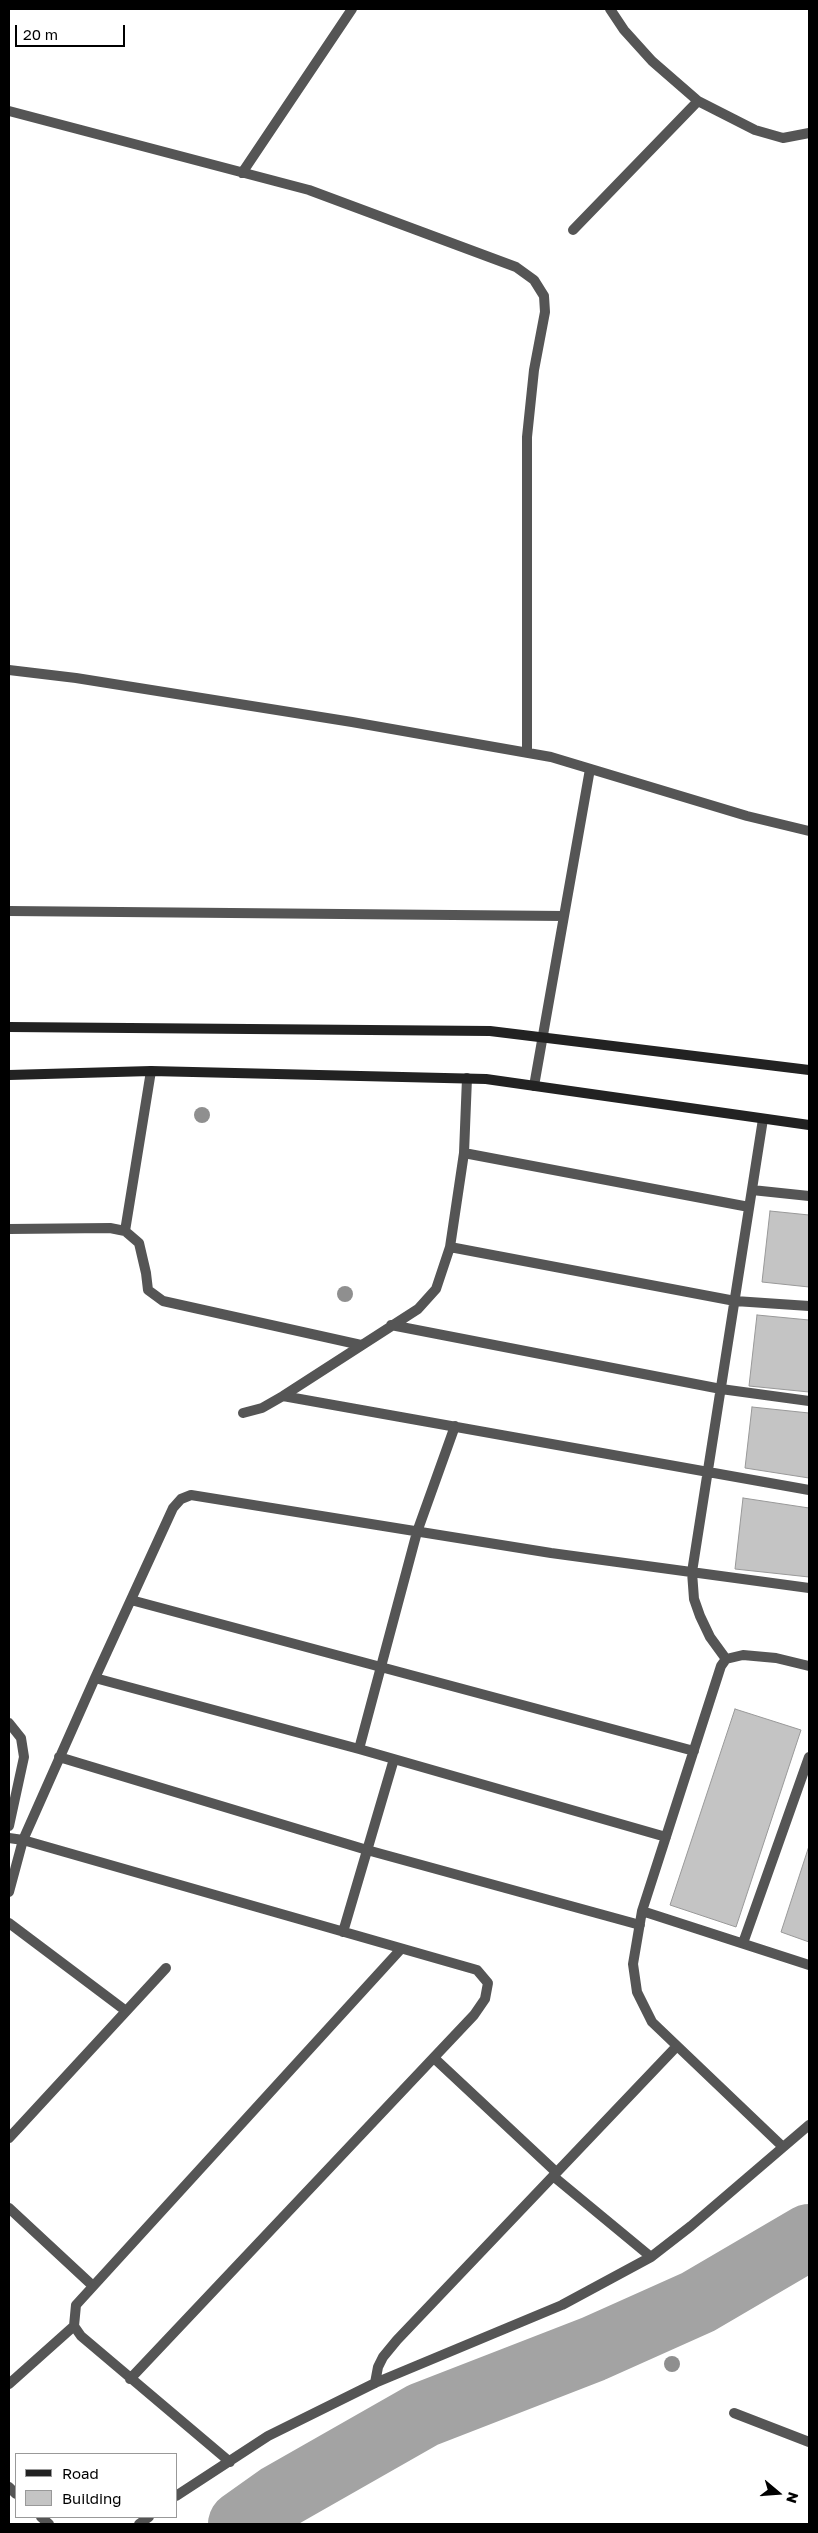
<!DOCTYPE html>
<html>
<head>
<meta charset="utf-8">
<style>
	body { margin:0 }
	#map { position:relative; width:818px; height:2533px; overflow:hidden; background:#fff; font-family:"Golos Text",sans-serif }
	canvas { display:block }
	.frame { position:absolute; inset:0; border:10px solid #000; pointer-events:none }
	.legend { position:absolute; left:15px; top:2453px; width:162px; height:65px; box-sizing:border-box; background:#fff; border:1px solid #999; margin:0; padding:6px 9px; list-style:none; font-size:15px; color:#000 }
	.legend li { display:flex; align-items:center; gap:10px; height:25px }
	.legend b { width:25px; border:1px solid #999 }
	.north { position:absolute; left:753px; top:2468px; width:50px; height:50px; -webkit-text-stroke:4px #fff; paint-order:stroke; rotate:108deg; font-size:14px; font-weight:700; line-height:20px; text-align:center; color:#000 }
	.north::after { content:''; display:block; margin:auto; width:18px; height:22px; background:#000; clip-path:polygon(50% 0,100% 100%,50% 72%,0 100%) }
	.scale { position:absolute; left:15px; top:25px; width:110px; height:22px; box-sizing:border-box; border:2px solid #000; border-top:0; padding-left:6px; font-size:15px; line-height:18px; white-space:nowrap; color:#000; -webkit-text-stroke:4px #fff; paint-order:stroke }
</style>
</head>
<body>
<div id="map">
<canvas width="818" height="2533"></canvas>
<div class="frame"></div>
<ul class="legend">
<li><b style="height:6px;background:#222"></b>Road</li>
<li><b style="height:14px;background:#c4c4c4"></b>Building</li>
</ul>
<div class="north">N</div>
<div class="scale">20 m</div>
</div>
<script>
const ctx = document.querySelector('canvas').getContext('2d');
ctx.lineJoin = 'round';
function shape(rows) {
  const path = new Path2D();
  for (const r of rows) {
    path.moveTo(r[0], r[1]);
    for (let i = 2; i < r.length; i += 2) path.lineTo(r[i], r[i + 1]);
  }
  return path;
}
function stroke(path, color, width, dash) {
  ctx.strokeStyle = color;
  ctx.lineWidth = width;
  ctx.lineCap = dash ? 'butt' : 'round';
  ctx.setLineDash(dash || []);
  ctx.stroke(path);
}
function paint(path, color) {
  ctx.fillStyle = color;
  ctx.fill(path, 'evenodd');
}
stroke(shape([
	[241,2524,279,2497,423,2415,593,2349,698,2302,809,2237]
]), '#a3a3a3', 66);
const building = shape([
	[770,1211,809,1215,809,1287,762,1282,770,1211],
	[757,1315,809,1320,809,1392,749,1386,757,1315],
	[752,1407,809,1413,809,1478,745,1468,752,1407],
	[743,1498,809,1508,809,1577,735,1569,743,1498],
	[735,1709,801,1730,736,1927,670,1905,735,1709],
	[809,1846,809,1942,781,1932,809,1846]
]);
paint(building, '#c4c4c4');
stroke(building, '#999', 1);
stroke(shape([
	[9,1723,21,1738,24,1757,9,1826],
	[9,1838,23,1840],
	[734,2413,809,2442]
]), '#555', 10);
stroke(shape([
	[610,9,624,30,652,61,698,101,755,130,783,138,809,133],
	[9,111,309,190,516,267,534,280,544,296,545,312,534,370,527,437,527,753],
	[242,173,352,9],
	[573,230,698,101],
	[9,670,76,678,352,722,551,757,747,816,809,831],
	[9,911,564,916],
	[534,1086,590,769],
	[464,1153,749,1207],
	[752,1190,809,1196],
	[9,1229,110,1228,125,1231,139,1243,146,1273,148,1290,163,1301,361,1345],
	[125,1231,151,1071],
	[450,1247,735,1301,809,1306],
	[391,1325,721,1389,809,1401],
	[283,1396,809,1490],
	[243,1413,262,1408,283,1396,418,1309,436,1289,450,1247,464,1153,467,1078],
	[131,1600,694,1751],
	[726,1659,710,1637,700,1616,694,1599,692,1572,763,1119],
	[95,1678,359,1749,666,1837],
	[359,1749,417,1532,455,1426],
	[59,1757,367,1850,640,1925],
	[23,1840,477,1970,488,1983,485,1999,474,2015,130,2379],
	[9,1892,23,1840,95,1678,173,1508,181,1499,191,1495,551,1553,809,1588],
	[642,1911,809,1965],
	[9,1923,126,2011],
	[343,1932,394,1759],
	[743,1943,809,1757],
	[434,2058,556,2172],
	[9,2138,166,1968],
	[783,2147,652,2022,637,1992,633,1964,642,1911,721,1666,726,1659,743,1655,776,1658,809,1666],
	[553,2176,651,2257],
	[9,2208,93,2286],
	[375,2383,378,2367,383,2357,397,2340,677,2046],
	[9,2384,74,2326],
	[230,2462,81,2336,74,2326,76,2305,401,1949],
	[9,2487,16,2494],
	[176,2496,268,2436,375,2383,562,2305,651,2257,691,2226,809,2125],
	[41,2517,49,2524],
	[139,2524,149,2517]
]), '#555', 10);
stroke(shape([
	[9,1027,490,1031,809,1070],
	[9,1075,151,1071,486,1079,809,1125]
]), '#222', 10);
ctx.fillStyle = '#8f8f8f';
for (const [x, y] of [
	[202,1115],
	[345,1294],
	[672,2364]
]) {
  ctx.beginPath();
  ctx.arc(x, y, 8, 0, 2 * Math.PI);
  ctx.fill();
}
</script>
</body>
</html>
